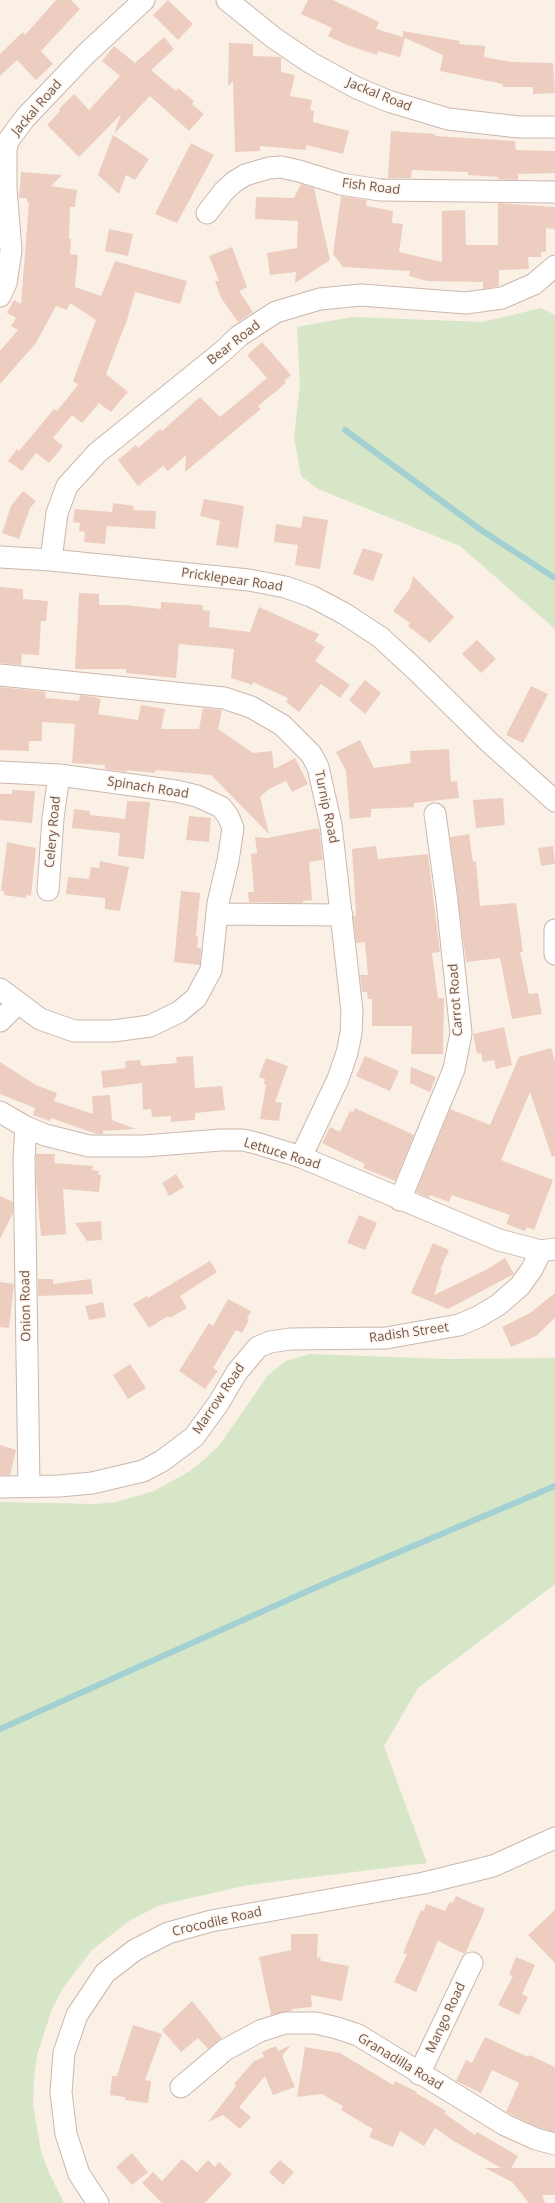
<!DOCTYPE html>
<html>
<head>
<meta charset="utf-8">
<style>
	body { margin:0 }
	canvas { display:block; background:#faf0e6 }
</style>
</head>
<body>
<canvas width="555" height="2203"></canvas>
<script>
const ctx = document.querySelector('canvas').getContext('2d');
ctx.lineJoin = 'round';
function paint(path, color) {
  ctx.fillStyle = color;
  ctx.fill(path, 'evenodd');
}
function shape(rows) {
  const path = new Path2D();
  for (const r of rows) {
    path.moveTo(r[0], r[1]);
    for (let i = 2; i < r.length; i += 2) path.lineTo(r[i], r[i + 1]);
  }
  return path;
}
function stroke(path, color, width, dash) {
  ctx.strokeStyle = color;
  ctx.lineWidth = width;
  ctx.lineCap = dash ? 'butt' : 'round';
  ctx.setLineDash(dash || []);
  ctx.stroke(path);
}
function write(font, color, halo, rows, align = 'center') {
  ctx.font = font + ' "Open Sans",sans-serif';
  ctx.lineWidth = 3;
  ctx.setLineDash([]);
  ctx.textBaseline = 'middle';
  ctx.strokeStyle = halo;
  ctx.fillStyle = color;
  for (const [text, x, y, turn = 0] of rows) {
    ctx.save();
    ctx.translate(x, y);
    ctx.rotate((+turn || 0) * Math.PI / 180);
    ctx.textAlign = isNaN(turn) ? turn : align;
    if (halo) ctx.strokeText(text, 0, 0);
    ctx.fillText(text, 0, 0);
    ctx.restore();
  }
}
paint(shape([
	[541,308,555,315,555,629,460,546,318,489,301,476,294,437,300,385,297,327,352,317,483,322],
	[310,1354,447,1359,555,1358,555,1584,418,1688,384,1746,427,1863,248,1885,160,1905,129,1921,92,1950,63,1988,52,2009,37,2055,34,2079,33,2104,41,2152,50,2175,64,2203,0,2203,0,1502,96,1504,116,1502,154,1491,190,1471,206,1458,221,1443,268,1375,286,1361]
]), '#d6e6c6');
stroke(shape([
	[345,430,481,530,555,578],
	[0,1729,328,1582,555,1486]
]), '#a3d0d3', 6);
paint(shape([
	[56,0,71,0,80,9,41,51,53,64,36,80,17,60,0,76,0,54,23,32,25,35],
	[168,0,193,24,178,40,153,15],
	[308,0,333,0,379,22,376,29,403,37,403,31,460,41,459,44,485,46,484,57,511,62,553,63,555,93,533,94,533,87,503,87,503,84,440,71,443,55,405,38,400,57,378,51,377,55,347,45,328,36,332,28,301,14],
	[164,37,174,49,151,70,176,91,178,88,194,101,192,104,204,114,189,131,150,96,114,134,121,114,79,157,47,125,60,111,59,109,74,94,89,110,120,76,102,61,114,46,135,63],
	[229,43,253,44,253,56,281,57,281,72,295,75,290,96,312,100,310,110,314,111,313,122,349,131,343,154,306,145,306,150,260,146,260,151,235,152,233,81,228,86],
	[391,131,435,134,435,136,515,141,516,150,555,151,555,173,518,174,518,180,498,179,498,177,468,175,468,172,412,170,411,178,388,178],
	[113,135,149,159,135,180,126,175,119,194,98,175],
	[191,143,214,155,177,223,155,214],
	[21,172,62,175,51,186,77,190,75,207,70,207,69,239,71,239,70,254,78,255,75,287,101,296,115,261,187,281,180,304,135,292,127,320,106,374,128,392,111,412,99,403,82,423,72,415,53,438,63,446,49,463,36,453,22,471,8,461,17,449,19,451,54,409,57,411,78,385,73,381,96,320,70,303,67,310,56,306,36,343,0,384,0,351,18,330,11,326,16,318,7,313,14,300,21,304,29,202,27,202,27,198,19,198],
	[301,184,314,188,330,260,295,283,296,272,270,275,267,253,297,248,298,221,255,219,256,197,294,198],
	[341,196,367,200,366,206,393,211,392,223,403,224,399,252,442,262,442,211,465,210,466,245,498,245,498,203,555,207,555,229,546,228,546,252,541,252,541,257,528,257,529,269,499,270,499,286,483,289,483,282,427,281,409,276,410,271,343,267,333,254],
	[109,229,133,234,128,256,105,251],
	[232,247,247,287,239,291,253,312,238,322,221,298,215,281,219,281,209,256],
	[262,342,291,375,284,381,286,383,258,406,261,409,185,472,186,455,168,471,163,466,138,486,118,460,136,445,138,448,160,429,162,431,200,397,220,417,267,378,247,355],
	[23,491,36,501,30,508,19,539,2,533,11,506],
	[204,499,244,506,238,548,216,545,220,521,200,516],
	[113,503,134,506,133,510,156,511,155,529,107,526,105,544,84,542,85,532,79,531,80,523,73,522,75,509,112,512],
	[303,516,328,520,320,569,295,565,298,545,274,542,276,524,301,528],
	[363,548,383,554,373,581,353,574],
	[413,576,454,617,430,643,408,626,410,623,393,611,410,588],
	[0,587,23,589,23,599,48,601,46,621,41,621,39,655,22,654,21,665,0,663],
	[79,593,99,594,99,605,125,605,161,609,161,602,203,605,203,610,210,611,209,627,250,632,259,607,319,634,315,641,325,647,315,661,350,685,340,698,321,684,299,712,286,702,288,698,253,682,252,685,231,678,234,649,179,644,176,678,126,673,126,669,75,669],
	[477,640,496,659,481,673,462,654],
	[365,680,381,693,365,714,349,700],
	[531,686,548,694,523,743,506,735],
	[0,687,46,692,45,698,79,701,80,695,94,697,101,699,98,714,138,720,141,705,165,709,161,729,199,729,203,708,222,710,218,729,253,753,272,751,274,769,295,758,308,784,292,792,286,781,269,789,260,797,269,834,211,775,155,770,155,773,127,770,127,772,105,769,105,765,72,763,75,724,42,722,42,741,29,741,29,751,0,750],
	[360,740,374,768,411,763,410,751,449,749,451,782,457,781,459,798,414,803,414,807,371,809,371,817,350,819,346,771,336,752],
	[12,790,35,791,32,823,0,820,0,794,12,794],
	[503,798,505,825,476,828,473,800],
	[127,801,150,802,144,859,118,856,120,833,72,828,74,809,90,811,90,815,125,819],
	[189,816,211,818,209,842,186,840],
	[319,828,323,860,309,862,312,900,303,901,303,903,249,902,248,892,254,892,251,854,257,853,255,837,267,838],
	[469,834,473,862,476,861,480,906,516,903,523,952,520,952,529,994,538,993,542,1014,512,1019,500,958,466,962,450,837],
	[7,842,36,848,31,896,26,895,26,898,4,895,4,891,1,891],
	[376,846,378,859,428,854,440,952,432,953,433,961,438,998,444,998,443,1054,411,1054,412,1026,372,1026,372,999,368,999,367,992,362,992,360,975,368,975,365,942,356,943,353,917,356,915,352,849],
	[553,846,555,864,541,866,538,848],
	[100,861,129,867,120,911,105,909,105,898,66,894,68,877,89,879,91,867,99,868],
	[181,891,200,893,196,936,198,936,197,948,201,948,200,965,174,962],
	[504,1027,512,1065,496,1069,494,1060,483,1062,481,1053,477,1054,473,1034],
	[551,1048,555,1061,555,1156,552,1157,530,1092,501,1160,553,1180,534,1230,527,1227,525,1231,506,1224,510,1215,452,1195,449,1202,430,1195,429,1198,416,1192,450,1109,490,1125,519,1057],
	[193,1056,195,1088,222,1086,225,1110,195,1113,195,1120,171,1122,171,1116,152,1117,151,1109,143,1110,142,1083,103,1088,101,1071,126,1068,125,1061,140,1060,141,1066,177,1063,176,1057],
	[365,1056,399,1071,390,1091,356,1076],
	[266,1058,288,1066,275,1102,282,1103,279,1121,260,1119,266,1085,264,1084,265,1079,259,1077],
	[0,1062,36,1085,57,1093,54,1101,93,1114,92,1096,110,1095,112,1120,136,1129,103,1131,103,1134,97,1134,51,1118,50,1121,33,1115,35,1108,0,1094],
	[411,1067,436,1077,430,1092,410,1083],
	[355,1108,414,1135,395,1181,363,1168,365,1164,322,1143,330,1127,340,1132,350,1111,353,1112],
	[36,1154,55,1154,54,1163,93,1166,92,1170,99,1171,98,1175,101,1175,99,1192,63,1189,66,1234,41,1236,36,1181],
	[176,1174,184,1187,169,1196,162,1183],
	[0,1196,13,1202,13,1213,0,1239],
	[359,1215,377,1223,365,1250,347,1243],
	[101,1221,102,1240,87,1241,75,1223],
	[433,1243,449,1250,440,1270,442,1270,434,1295,486,1270,505,1258,514,1274,448,1309,411,1293],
	[210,1261,217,1272,180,1296,187,1308,170,1318,168,1316,149,1328,133,1304,147,1296,148,1298],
	[38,1279,53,1279,53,1284,91,1279,93,1294,38,1296],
	[0,1282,14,1284,9,1328,0,1327],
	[555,1293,555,1318,536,1336,511,1347,502,1327,530,1313],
	[228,1299,251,1311,247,1319,249,1320,242,1333,236,1330,213,1368,218,1371,205,1389,179,1371,209,1323,213,1326],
	[103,1302,106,1317,89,1320,85,1306],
	[130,1364,146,1388,128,1399,113,1375],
	[0,1445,16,1450,10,1475,0,1475],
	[456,1896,485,1909,465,1954,438,1941,416,1992,394,1982,407,1954,403,1953,421,1910,424,1911,426,1904,445,1911,450,1902,453,1903],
	[555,1910,555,1963,528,1935],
	[291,1934,318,1934,317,1958,320,1957,321,1961,349,1966,342,2001,311,1995,312,2007,292,2009,292,2011,271,2015,259,1957,291,1950],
	[516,1957,535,1965,522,1994,528,1997,519,2015,498,2005,513,1976,509,1975],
	[192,2001,222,2038,208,2049,198,2038,181,2052,162,2030],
	[133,2025,162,2034,145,2080,151,2081,148,2103,125,2100,125,2097,110,2095,112,2076,117,2076],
	[485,2037,528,2057,529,2055,555,2067,555,2132,540,2128,506,2112,519,2083,492,2070,481,2093,456,2081,466,2060,472,2063],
	[291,2045,282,2056,295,2087,273,2095,265,2076,239,2107,251,2117,240,2129,223,2115,208,2122,236,2086,234,2084,254,2061,264,2057,262,2052,276,2046,278,2051],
	[305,2047,340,2053,393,2085,395,2081,417,2092,416,2093,446,2111,444,2113,475,2135,477,2132,518,2156,511,2168,555,2168,555,2195,542,2195,545,2203,529,2203,512,2182,485,2168,501,2168,452,2140,435,2128,424,2146,400,2131,393,2147,369,2137,373,2129,341,2110,343,2106,322,2094,297,2097],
	[132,2153,148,2172,132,2185,116,2167],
	[182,2159,197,2172,208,2160,215,2167,219,2162,232,2174,205,2203,162,2203,142,2183,153,2172,162,2181],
	[280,2160,294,2172,283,2185,269,2172]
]), '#edcdc0');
const street = shape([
	[227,0,274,38,311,63,357,88,388,101,448,119,519,127,555,127],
	[207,213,224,191,234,182,245,175,269,168,281,167,299,171,341,184,380,190,555,192],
	[0,296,6,283,11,251,6,188,6,150,8,141,25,118,86,54,144,0],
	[0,557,51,560,249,580,285,587,311,596,345,614,380,637,417,671,490,743,555,801],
	[51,560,57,513,67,486,97,453,222,352,239,336,276,312,320,299,361,295,466,303,502,298,534,284,555,266],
	[0,675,224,698,251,707,282,725,311,754,318,767,331,825,352,1011,351,1033,347,1053,338,1079,301,1157],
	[0,772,59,775,176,791,197,796,221,807,228,816,233,828,228,861,218,903,211,970,196,998,179,1012,150,1026,113,1031,74,1031,40,1019,0,989],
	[48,890,53,818,59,775],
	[217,914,342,915],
	[555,930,555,954],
	[0,1021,18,1003],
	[0,1112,26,1127,45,1135,89,1146,144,1146,221,1140,243,1140,256,1143,301,1157,499,1240,541,1251,554,1249],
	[26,1127,24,1159,29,1486],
	[400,1200,454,1069,461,1033,447,901,435,814],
	[0,1487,59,1486,92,1483,143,1471,162,1461,194,1437,218,1404,237,1372,258,1347,270,1342,290,1339,386,1338,459,1325,478,1317,498,1305,520,1286,532,1269,541,1251],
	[419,2074,472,1963],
	[181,2087,225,2050,260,2031,285,2023,316,2023,337,2028,358,2035,505,2125,536,2139,555,2144],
	[98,2203,79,2174,66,2134,61,2092,64,2053,77,2015,105,1973,135,1950,168,1933,211,1921,424,1883,493,1866,555,1838]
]);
stroke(street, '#cbb7ad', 23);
stroke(street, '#fff', 21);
write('13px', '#71564d', '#fdf5ec', [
	["Jackal Road",379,95,22],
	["Jackal Road",37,108,-49],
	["Fish Road",371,187,7],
	["Bear Road",234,343,-38],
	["Pricklepear Road",232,580,8],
	["Spinach Road",148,788,9],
	["Turnip Road",326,807,78],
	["Celery Road",53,832,-85],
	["Carrot Road",456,1000,-94],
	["Lettuce Road",282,1154,17],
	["Onion Road",26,1306,-91],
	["Radish Street",409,1333,-8],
	["Marrow Road",219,1399,-56],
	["Crocodile Road",217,1922,-13],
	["Mango Road",446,2018,-65],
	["Granadilla Road",400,2062,31]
]);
</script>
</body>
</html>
